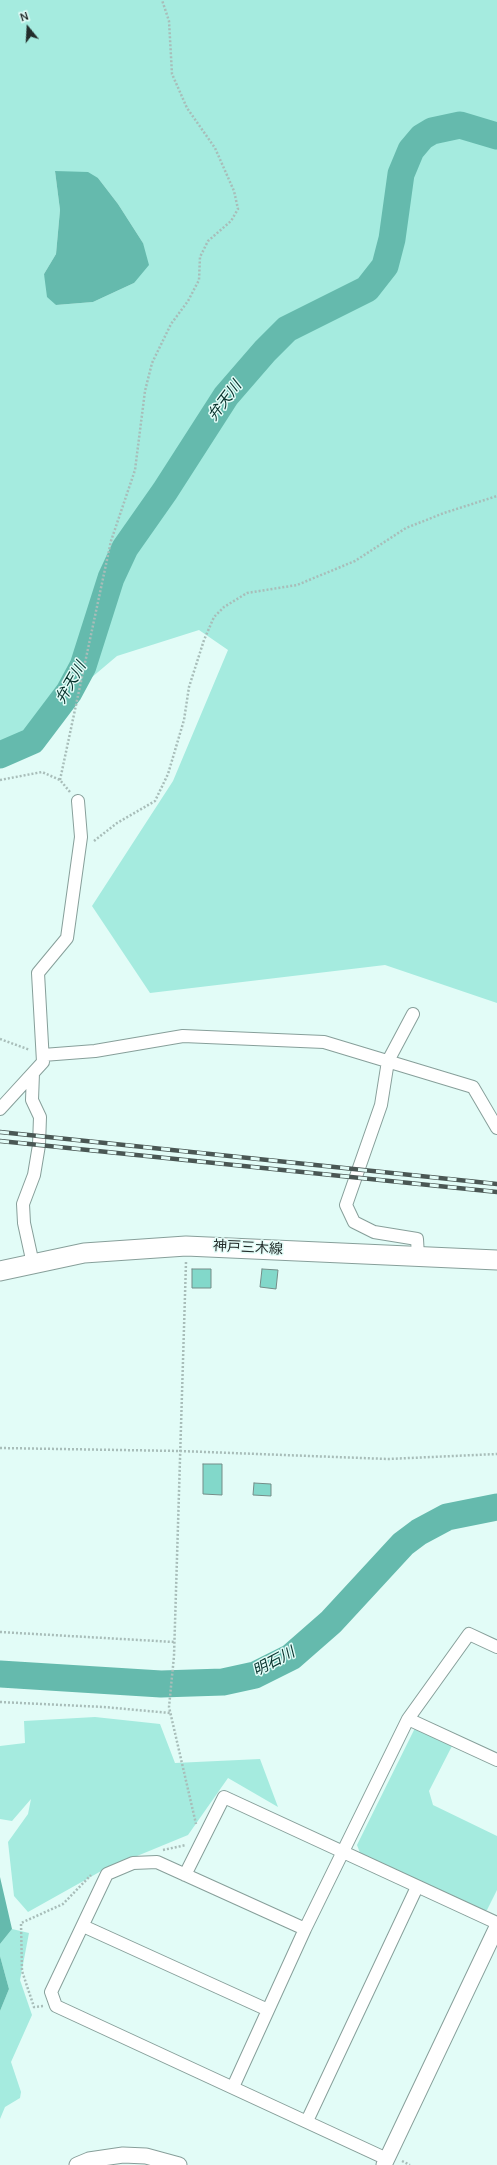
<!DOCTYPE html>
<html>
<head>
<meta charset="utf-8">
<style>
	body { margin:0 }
	#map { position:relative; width:497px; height:2165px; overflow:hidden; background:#e2fcf7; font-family:Manrope,sans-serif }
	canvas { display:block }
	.north { position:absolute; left:8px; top:8px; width:40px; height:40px; -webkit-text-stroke:3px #e2fcf7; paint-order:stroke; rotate:342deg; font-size:11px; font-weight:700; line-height:16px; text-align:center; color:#232d2b }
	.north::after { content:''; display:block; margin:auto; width:14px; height:18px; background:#232d2b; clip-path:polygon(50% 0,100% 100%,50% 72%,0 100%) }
</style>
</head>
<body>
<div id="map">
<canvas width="497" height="2165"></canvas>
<div class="north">N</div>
</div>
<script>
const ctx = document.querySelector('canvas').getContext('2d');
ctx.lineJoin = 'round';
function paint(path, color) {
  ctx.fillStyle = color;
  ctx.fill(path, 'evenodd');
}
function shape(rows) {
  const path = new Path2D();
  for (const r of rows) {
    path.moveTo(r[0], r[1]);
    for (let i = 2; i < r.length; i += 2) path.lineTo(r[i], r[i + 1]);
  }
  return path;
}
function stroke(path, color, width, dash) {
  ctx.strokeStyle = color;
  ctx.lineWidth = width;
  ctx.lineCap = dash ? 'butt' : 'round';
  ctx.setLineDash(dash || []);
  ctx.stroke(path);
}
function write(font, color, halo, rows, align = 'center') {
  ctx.font = font + ' Manrope,"Noto Sans JP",sans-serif';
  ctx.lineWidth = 3;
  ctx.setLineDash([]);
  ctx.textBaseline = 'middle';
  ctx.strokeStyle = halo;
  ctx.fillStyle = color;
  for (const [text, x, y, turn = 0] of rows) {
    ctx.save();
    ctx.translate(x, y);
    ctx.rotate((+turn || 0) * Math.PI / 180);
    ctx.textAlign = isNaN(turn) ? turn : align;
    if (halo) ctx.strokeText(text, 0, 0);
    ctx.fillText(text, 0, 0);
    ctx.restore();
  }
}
paint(shape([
	[0,0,497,0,497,1003,385,965,150,993,92,906,173,781,228,650,199,630,117,656,0,755],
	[55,171,98,178,118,204,143,243,134,283,93,302,56,305,44,274,56,254,60,210],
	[95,1717,160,1724,175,1763,260,1759,278,1807,228,1778,188,1835,103,1870,28,1912,14,1896,8,1842,28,1814,31,1799,12,1821,0,1819,0,1746,25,1743,24,1721],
	[415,1728,452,1746,429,1791,433,1805,497,1836,497,1890,487,1910,479,1912,360,1853,357,1845],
	[12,1929,29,1933,20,1980,32,2015,11,2062,21,2092,20,2098,5,2107,0,2119,0,2011,9,1989,0,1956,0,1944]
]), '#a5ebdf');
paint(shape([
	[55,171,88,172,98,178,118,204,143,243,149,265,134,283,93,302,56,305,47,297,44,274,56,254,60,210],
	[0,1877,12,1929,0,1944],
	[0,1956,9,1989,0,2011]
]), '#65baad');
stroke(shape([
	[0,755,32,741,69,692,83,666,111,578,125,548,165,491,226,396,265,351,287,329,367,289,385,266,392,239,401,174,411,150,422,137,432,131,460,125,497,136],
	[0,1674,161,1684,223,1682,255,1675,291,1657,331,1622,403,1544,419,1532,447,1517,497,1507]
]), '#65baad', 27);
const building = shape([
	[192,1269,211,1269,211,1288,192,1288,192,1269],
	[262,1269,278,1270,276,1289,260,1287,262,1269],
	[203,1464,222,1464,222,1495,203,1494,203,1464],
	[254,1483,271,1484,271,1496,253,1495,254,1483]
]);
paint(building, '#82d8ca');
stroke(building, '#758d88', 1);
const minor = shape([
	[413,1014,388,1061,381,1105,346,1205,354,1222,374,1232,417,1239,418,1256],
	[43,1055,95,1051,183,1036,324,1042,473,1087,497,1128],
	[33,1073,32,1100,40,1117,39,1145,34,1175,23,1204,24,1223,33,1264],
	[0,1109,43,1062,38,973,67,938,81,837,78,801],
	[408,1719,469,1634,497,1647],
	[185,1875,224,1797,497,1923],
	[83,1926,268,2010],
	[305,1929,157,1862,133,1863,107,1874,51,1992,56,2006,387,2159],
	[233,2087,305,1929,408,1719,497,1760],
	[307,2121,417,1887]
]);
const tertiary = shape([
	[77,2165,89,2160,123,2155,146,2156,179,2165],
	[384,2165,497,1927]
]);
const primary = shape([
	[0,1271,84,1253,186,1246,497,1260]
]);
stroke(minor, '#879f9a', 14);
stroke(tertiary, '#879f9a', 17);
stroke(primary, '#879f9a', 21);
stroke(shape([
	[0,780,42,772,60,780,70,792],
	[60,780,111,541,135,470,145,391,152,363,171,324,188,301,199,280,200,257,208,241,231,221,238,209,234,191,215,148,187,108,172,74,169,21,162,0],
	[94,841,117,823,155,801,168,774,184,720,189,687,204,640,214,617,224,607,247,593,297,585,355,561,406,528,444,513,497,496],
	[0,1039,30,1050],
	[186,1262,174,1656,169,1707,196,1824],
	[0,1448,180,1451,388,1459,497,1454],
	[0,1632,174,1642],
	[0,1702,104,1707,170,1713],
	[163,1850,186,1845],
	[43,2006,34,2007,22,1971,21,1923,63,1904,91,1875],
	[402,2161,410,2165]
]), '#a8bdb9', 2.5, [2, 2]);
stroke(minor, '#fff', 12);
stroke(tertiary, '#fff', 15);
stroke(primary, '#fff', 19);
const rail = shape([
	[0,1132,497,1184],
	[0,1141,497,1192]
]);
stroke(rail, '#4a5754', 4.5);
stroke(rail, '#e2fcf7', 3, [9]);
write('14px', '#232d2b', '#e2fcf7', [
	["神戸三木線",248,1248,3]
]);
write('italic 15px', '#06312b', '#e2fcf7', [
	["弁天川",225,401,-53],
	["弁天川",71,683,-60],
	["明石川",274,1662,-28]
]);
</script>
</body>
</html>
